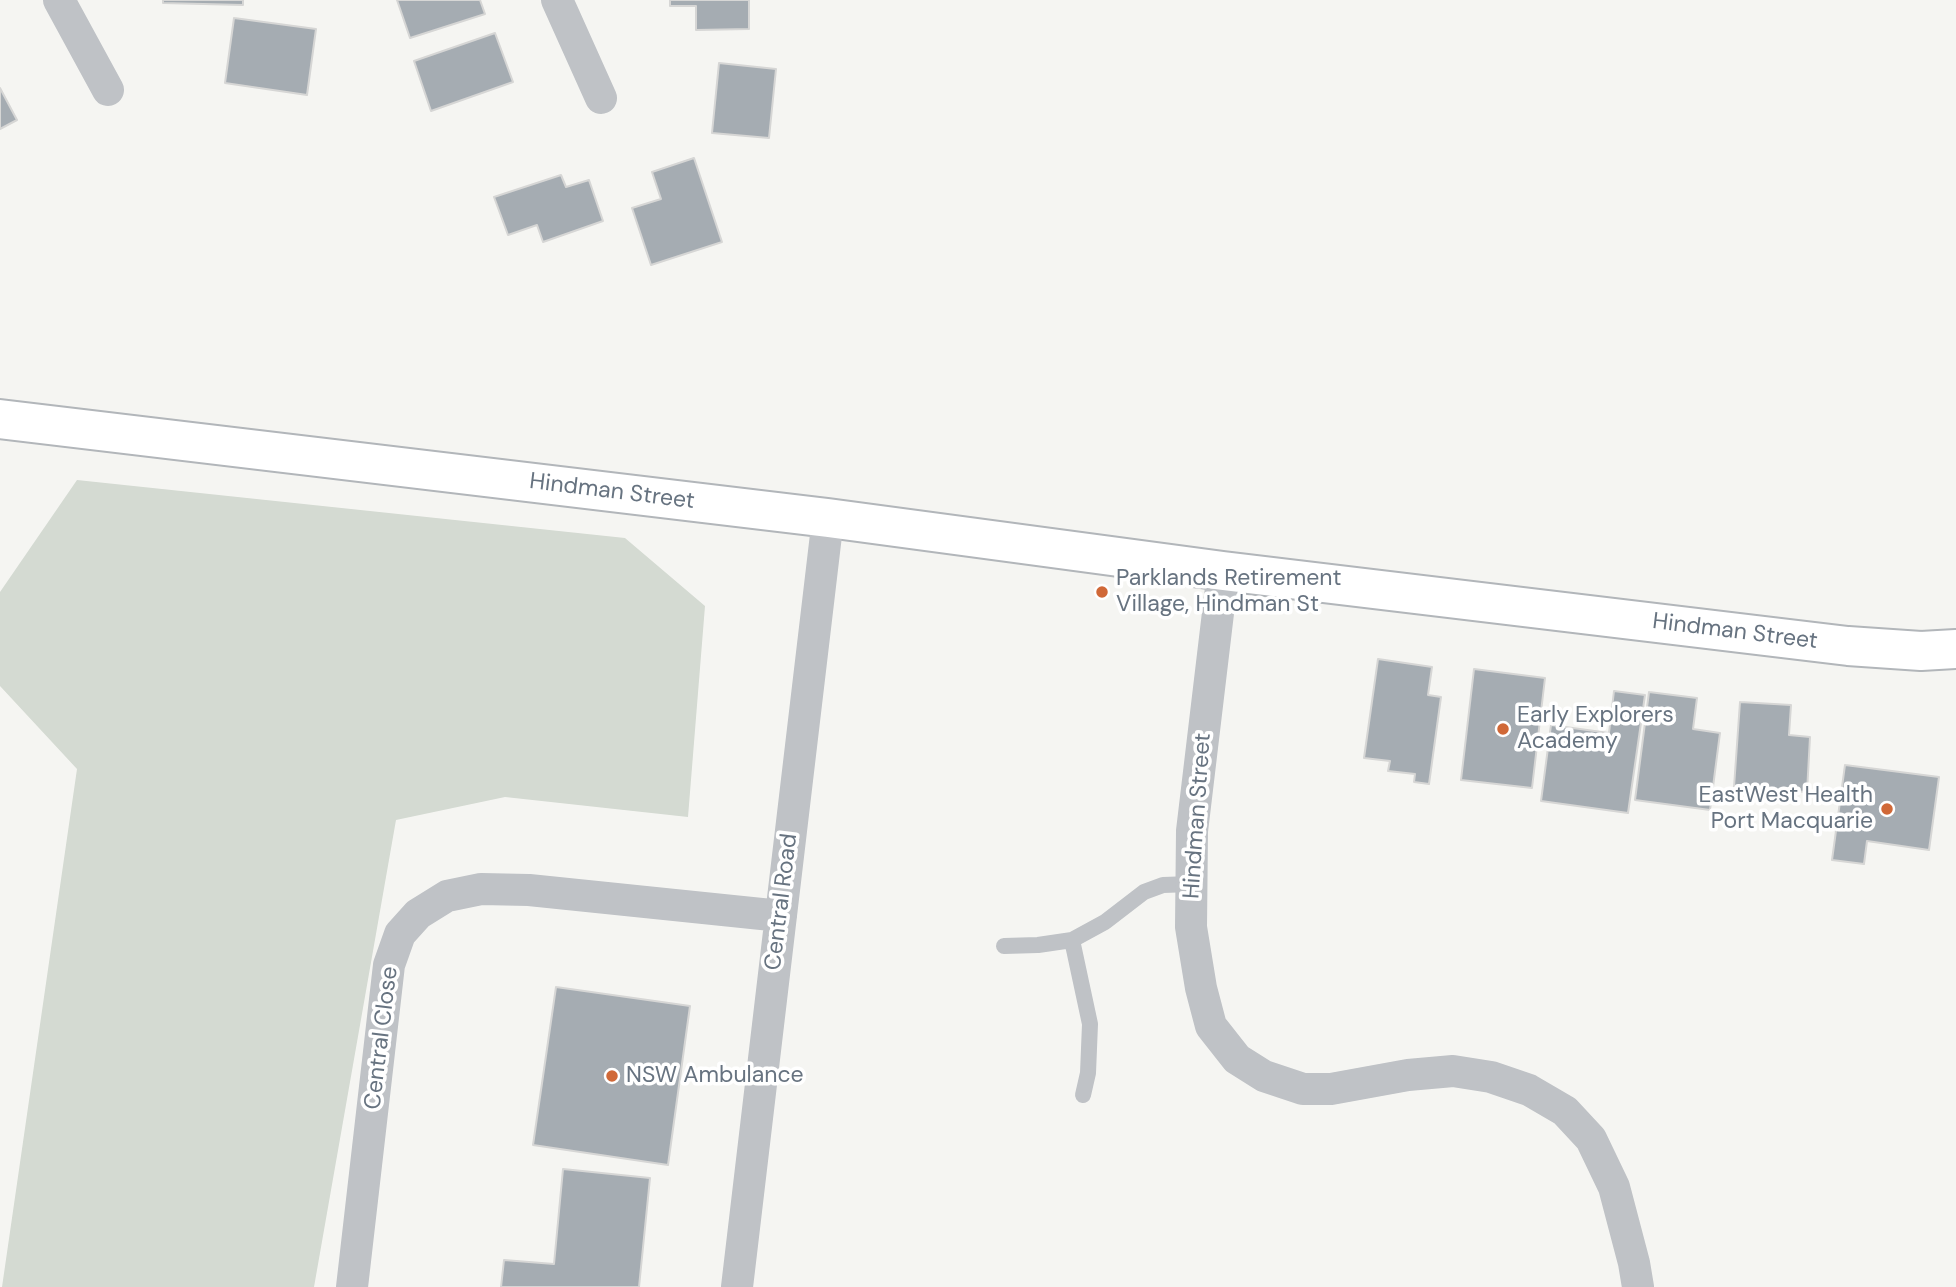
<!DOCTYPE html>
<html>
<head>
<meta charset="utf-8">
<style>
	body { margin:0 }
	canvas { display:block; background:#f5f5f2 }
</style>
</head>
<body>
<canvas width="1956" height="1287"></canvas>
<script>
const ctx = document.querySelector('canvas').getContext('2d');
ctx.lineJoin = 'round';
function paint(path, color) {
  ctx.fillStyle = color;
  ctx.fill(path, 'evenodd');
}
function shape(rows) {
  const path = new Path2D();
  for (const r of rows) {
    path.moveTo(r[0], r[1]);
    for (let i = 2; i < r.length; i += 2) path.lineTo(r[i], r[i + 1]);
  }
  return path;
}
function stroke(path, color, width, dash) {
  ctx.strokeStyle = color;
  ctx.lineWidth = width;
  ctx.lineCap = dash ? 'butt' : 'round';
  ctx.setLineDash(dash || []);
  ctx.stroke(path);
}
function write(font, color, halo, rows, align = 'center') {
  ctx.font = font + ' "DM Sans",sans-serif';
  ctx.lineWidth = 7;
  ctx.setLineDash([]);
  ctx.textBaseline = 'middle';
  ctx.strokeStyle = halo;
  ctx.fillStyle = color;
  for (const [text, x, y, turn = 0] of rows) {
    ctx.save();
    ctx.translate(x, y);
    ctx.rotate((+turn || 0) * Math.PI / 180);
    ctx.textAlign = isNaN(turn) ? turn : align;
    if (halo) ctx.strokeText(text, 0, 0);
    ctx.fillText(text, 0, 0);
    ctx.restore();
  }
}
paint(shape([
	[77,480,625,538,705,606,688,817,505,797,396,820,314,1287,2,1287,77,769,0,686,0,592]
]), '#d4dad2');
const building = shape([
	[163,0,243,0,243,5,163,3,163,0],
	[397,0,480,0,485,14,410,38,397,0],
	[670,0,749,0,749,29,696,30,696,6,670,6,670,0],
	[234,18,316,29,307,95,225,83,234,18],
	[495,33,513,82,431,111,414,61,495,33],
	[719,63,776,69,769,138,712,133,719,63],
	[0,88,17,120,0,129,0,88],
	[694,158,722,242,651,265,632,208,661,199,652,172,694,158],
	[561,175,566,187,589,180,603,221,543,242,537,225,508,235,494,197,561,175],
	[1378,659,1432,667,1428,695,1441,697,1429,784,1414,782,1415,774,1388,771,1390,761,1364,758,1378,659],
	[1474,669,1545,678,1532,788,1461,780,1474,669],
	[1614,691,1645,695,1628,813,1541,801,1551,725,1609,733,1614,691],
	[1649,692,1697,698,1693,729,1720,733,1710,810,1635,800,1649,692],
	[1740,702,1791,705,1789,735,1810,737,1807,792,1734,787,1740,702],
	[1845,765,1939,777,1929,850,1867,841,1864,864,1832,860,1845,765],
	[556,987,690,1006,668,1165,533,1145,556,987],
	[563,1169,650,1178,639,1287,501,1287,504,1260,554,1264,563,1169]
]);
paint(building, '#a5acb2');
stroke(building, '#d6d6d5', 2);
const secondary = shape([
	[0,419,828,518,1223,571,1848,646,1921,651,1956,649]
]);
stroke(secondary, '#b2b6ba', 42);
stroke(shape([
	[1072,940,1090,1024,1088,1073,1083,1095],
	[1004,946,1038,945,1072,940,1105,922,1144,892,1163,885,1191,884]
]), '#bfc2c6', 16);
stroke(shape([
	[59,0,108,90],
	[557,0,601,98],
	[1223,571,1192,831,1191,927,1201,988,1211,1026,1237,1059,1264,1076,1303,1089,1331,1089,1408,1075,1453,1071,1491,1077,1529,1090,1565,1111,1591,1139,1614,1187,1634,1263,1638,1287],
	[352,1287,389,965,400,934,418,914,447,896,481,889,529,890,781,916],
	[737,1287,828,518]
]), '#bfc2c6', 32);
stroke(secondary, '#fff', 38);
for (const [x, y, r, color] of [
	[1102,592,7,"#d06837"],
	[1503,729,7,"#d06837"],
	[1887,809,7,"#d06837"],
	[612,1076,7,"#d06837"]
]) {
  const dot = new Path2D();
  dot.arc(x, y, r, 0, 2 * Math.PI);
  ctx.fillStyle = color;
  ctx.fill(dot);
  stroke(dot, '#fff', 2.5);
}
write('23px', '#677380', '#fff', [
	["Hindman Street",612,492,7],
	["Hindman Street",1735,632,7],
	["Hindman Street",1198,816,-86],
	["Central Road",782,902,-83],
	["Central Close",382,1038,-83]
]);
write('23px', '#677380', '#fff', [
	["Parklands Retirement",1116,579],
	["Village, Hindman St",1116,605],
	["Early Explorers",1517,716],
	["Academy",1517,742],
	["EastWest Health",1873,796,"right"],
	["Port Macquarie",1873,822,"right"],
	["NSW Ambulance",626,1076]
], 'left');
</script>
</body>
</html>
